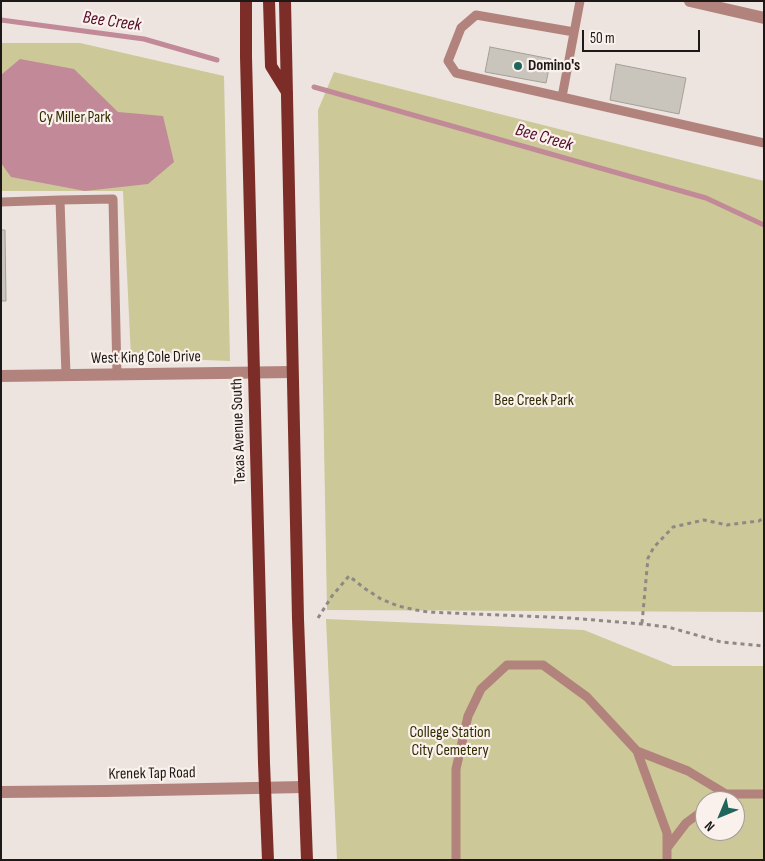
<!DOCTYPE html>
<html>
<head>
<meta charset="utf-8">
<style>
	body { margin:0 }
	#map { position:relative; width:765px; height:861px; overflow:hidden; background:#ede4df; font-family:"Sofia Sans Condensed",sans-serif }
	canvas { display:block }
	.frame { position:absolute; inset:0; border:2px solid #1c1918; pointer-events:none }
	.north { position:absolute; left:695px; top:791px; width:50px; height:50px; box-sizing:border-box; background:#faf1ec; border:1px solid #a19b97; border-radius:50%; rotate:225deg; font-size:14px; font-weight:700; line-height:20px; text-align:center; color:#1c1918 }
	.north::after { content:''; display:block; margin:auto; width:18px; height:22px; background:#1e665c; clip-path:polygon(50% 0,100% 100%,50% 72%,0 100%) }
	.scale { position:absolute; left:582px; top:30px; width:118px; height:22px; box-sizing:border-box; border:2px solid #1c1918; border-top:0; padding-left:6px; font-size:15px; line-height:18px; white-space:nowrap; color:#1c1918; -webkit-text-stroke:4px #faf1ec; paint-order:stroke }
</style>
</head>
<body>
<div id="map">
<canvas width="765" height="861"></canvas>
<div class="frame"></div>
<div class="north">N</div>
<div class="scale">50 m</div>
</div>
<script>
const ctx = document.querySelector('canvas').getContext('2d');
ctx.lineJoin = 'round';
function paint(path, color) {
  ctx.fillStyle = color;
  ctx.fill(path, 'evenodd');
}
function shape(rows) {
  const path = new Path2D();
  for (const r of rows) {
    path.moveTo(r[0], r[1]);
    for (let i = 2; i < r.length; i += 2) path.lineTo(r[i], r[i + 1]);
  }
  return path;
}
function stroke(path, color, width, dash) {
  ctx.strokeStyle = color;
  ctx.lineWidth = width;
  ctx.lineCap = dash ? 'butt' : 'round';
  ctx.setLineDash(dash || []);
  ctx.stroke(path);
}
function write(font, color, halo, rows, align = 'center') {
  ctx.font = font + ' "Sofia Sans Condensed",sans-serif';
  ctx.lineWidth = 4.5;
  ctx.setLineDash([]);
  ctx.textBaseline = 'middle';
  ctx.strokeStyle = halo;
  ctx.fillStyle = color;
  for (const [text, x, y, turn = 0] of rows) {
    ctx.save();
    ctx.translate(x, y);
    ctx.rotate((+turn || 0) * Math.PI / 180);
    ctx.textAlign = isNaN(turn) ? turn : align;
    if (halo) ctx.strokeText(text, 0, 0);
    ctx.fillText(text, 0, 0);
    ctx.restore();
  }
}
paint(shape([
	[1,43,80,43,224,76,230,361,131,357,123,191,1,191],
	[334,72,764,181,764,612,327,610,318,110],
	[326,619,584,630,673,666,764,666,764,860,337,860],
	[705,801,735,801,735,831,705,831]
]), '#ccc897');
paint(shape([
	[20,59,74,69,118,112,163,116,174,162,148,184,85,191,11,177,1,163,1,75]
]), '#c28998');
stroke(shape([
	[1,20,144,39,217,60],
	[314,87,706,198,764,225]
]), '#c28998', 5);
const building = shape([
	[490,47,551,59,546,83,485,72,490,47],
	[616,64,686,78,679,114,610,100,616,64],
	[1,230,5,230,6,301,1,301,1,230]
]);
paint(building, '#c9c5bd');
stroke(building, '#a39f98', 1);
stroke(shape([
	[318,618,332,596,349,576,364,588,381,599,398,606,416,610,428,612,570,618,642,624,668,627,721,642,764,646],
	[642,623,648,558,654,547,673,527,704,520,727,525,759,521,764,517]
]), '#8f8986', 3, [4, 4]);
stroke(shape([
	[574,32,476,15,461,28,448,61,456,73,764,143],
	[562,97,580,1],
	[1,202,60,200],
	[66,375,60,200,113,199,117,375],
	[637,751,688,771,726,794],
	[717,801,726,794,764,794],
	[667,848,686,823,705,809],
	[456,860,456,769,468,716,481,689,507,665,543,665,587,697,637,751,667,833,667,860]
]), '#b2837d', 9);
stroke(shape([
	[690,1,764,18],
	[1,376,292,372]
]), '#b2837d', 12);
stroke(shape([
	[1,792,106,791,304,787]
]), '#b2837d', 12);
stroke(shape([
	[246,1,246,57,254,373,264,763,268,860],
	[269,1,271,66,287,92],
	[285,1,298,619,307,860]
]), '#7d2d27', 12);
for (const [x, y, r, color] of [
	[518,66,5,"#1e665c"]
]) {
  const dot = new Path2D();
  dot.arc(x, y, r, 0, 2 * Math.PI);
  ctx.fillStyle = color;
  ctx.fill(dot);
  stroke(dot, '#faf1ec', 2);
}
write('bold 16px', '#1c1918', '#faf1ec', [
	["Domino's",528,66]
], 'left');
write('16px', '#322e02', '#faf1ec', [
	["Cy Miller Park",75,118],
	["Bee Creek Park",534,401],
	["College Station",450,733],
	["City Cemetery",450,751]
]);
write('16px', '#1c1918', '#faf1ec', [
	["West King Cole Drive",146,358,-1],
	["Texas Avenue South",239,431,-92],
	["Krenek Tap Road",152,774,-1]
]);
write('italic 18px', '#54102b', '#faf1ec', [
	["Bee Creek",112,22,8],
	["Bee Creek",544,138,16]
]);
</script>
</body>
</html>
